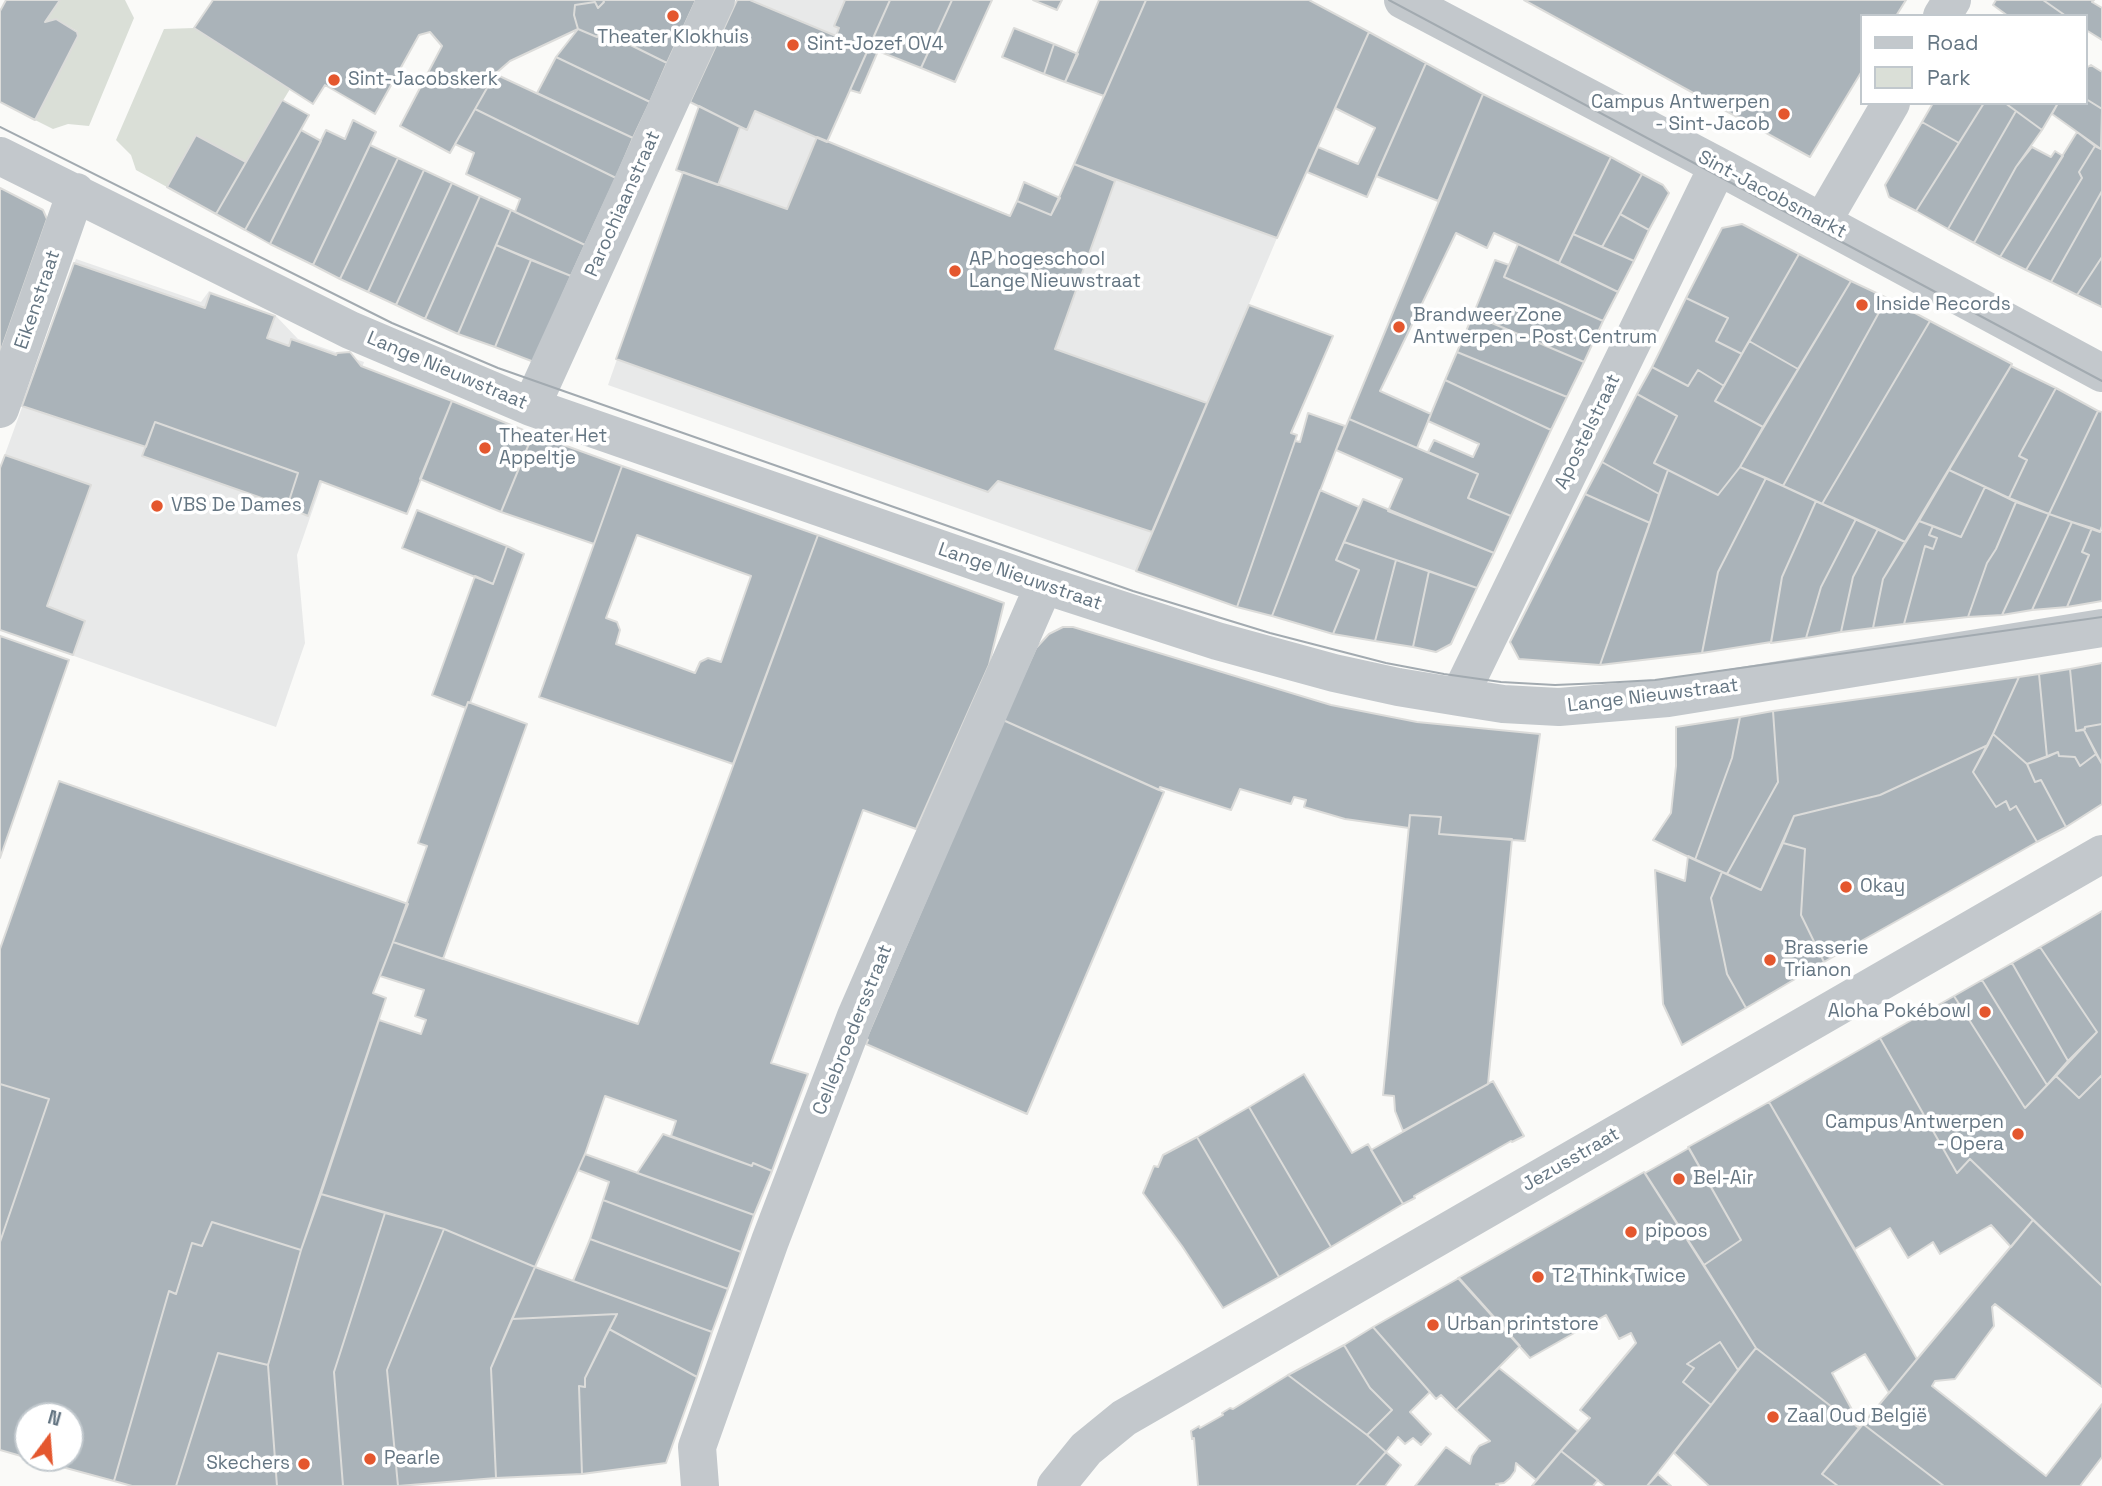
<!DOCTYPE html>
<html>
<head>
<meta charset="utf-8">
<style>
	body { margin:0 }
	#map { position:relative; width:2102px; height:1486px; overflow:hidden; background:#fafaf8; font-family:"Space Grotesk",sans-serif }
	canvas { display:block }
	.legend { position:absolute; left:1860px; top:14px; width:228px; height:91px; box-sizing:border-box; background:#fff; border:2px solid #c1c8cd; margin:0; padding:9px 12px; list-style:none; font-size:21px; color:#657683 }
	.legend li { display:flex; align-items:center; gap:14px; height:35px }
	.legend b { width:35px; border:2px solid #c1c8cd }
	.north { position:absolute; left:14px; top:1402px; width:70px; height:70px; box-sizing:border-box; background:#fff; border:2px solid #c1c8cd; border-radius:50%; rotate:16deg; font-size:19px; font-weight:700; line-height:28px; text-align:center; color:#657683 }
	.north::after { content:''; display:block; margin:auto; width:24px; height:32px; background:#e4572e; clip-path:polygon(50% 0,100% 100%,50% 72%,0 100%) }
</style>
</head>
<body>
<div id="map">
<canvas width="2102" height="1486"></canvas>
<ul class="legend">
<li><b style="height:9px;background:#c3c8cc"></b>Road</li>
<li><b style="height:19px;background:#dadfd7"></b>Park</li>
</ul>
<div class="north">N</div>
</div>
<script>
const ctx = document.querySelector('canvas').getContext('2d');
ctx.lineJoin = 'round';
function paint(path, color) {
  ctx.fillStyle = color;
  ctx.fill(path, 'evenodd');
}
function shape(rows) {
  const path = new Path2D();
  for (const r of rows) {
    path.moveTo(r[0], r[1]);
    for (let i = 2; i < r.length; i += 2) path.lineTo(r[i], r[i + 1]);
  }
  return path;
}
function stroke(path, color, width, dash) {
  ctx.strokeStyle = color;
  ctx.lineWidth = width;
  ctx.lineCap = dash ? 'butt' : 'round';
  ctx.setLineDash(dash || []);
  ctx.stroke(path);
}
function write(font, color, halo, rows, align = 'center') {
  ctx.font = font + ' "Space Grotesk",sans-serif';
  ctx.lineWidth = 7;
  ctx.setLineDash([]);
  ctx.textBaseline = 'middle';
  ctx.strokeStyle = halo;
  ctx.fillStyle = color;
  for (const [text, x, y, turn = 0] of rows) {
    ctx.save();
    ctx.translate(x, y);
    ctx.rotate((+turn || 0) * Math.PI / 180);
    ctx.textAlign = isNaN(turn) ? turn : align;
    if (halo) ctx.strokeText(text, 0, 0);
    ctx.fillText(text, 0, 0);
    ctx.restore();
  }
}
paint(shape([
	[737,0,890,0,827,142,1010,215,1017,201,1060,198,1146,0,1309,0,1369,32,1277,238,1136,571,608,385,683,172,718,185,740,127,690,102],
	[76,259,201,302,209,291,276,316,298,339,364,362,297,555,305,643,276,727,0,630,0,468]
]), '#e8e9e9');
paint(shape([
	[60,0,125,0,134,18,89,126,68,124,53,129,35,120,78,36,77,31,56,19,45,22],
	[194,28,290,89,246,162,196,135,167,187,136,170,131,155,116,140,164,29]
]), '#dadfd7');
const building = shape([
	[60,0,45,22,56,19,77,32,78,36,35,120,0,102,0,11,6,0,60,0],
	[213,0,603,0,604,2,598,8,595,2,575,5,574,15,578,29,510,61,495,74,450,153,400,126,442,46,430,32,419,35,375,114,325,85,313,104,194,28,213,0],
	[603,0,696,0,667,63,600,30,597,37,578,29,574,15,575,5,595,2,598,8,604,2,603,0],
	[737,0,750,0,836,36,839,28,834,26,845,0,890,0,827,142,755,111,747,130,690,102,737,0],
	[890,0,952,0,921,68,878,51,860,93,850,90,890,0],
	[952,0,992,0,955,82,921,68,952,0],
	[1033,0,1062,0,1057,10,1033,0],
	[1099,0,1146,0,1104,96,1065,82,1099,0],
	[1146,0,1309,0,1369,32,1277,238,1074,164,1146,0],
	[1524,0,1906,0,1896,16,1862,16,1862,71,1810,157,1524,0],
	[1996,0,2043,0,2066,16,2008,16,1993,5,1996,0],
	[2043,0,2094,0,2092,2,2102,8,2102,40,2086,30,2086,16,2066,16,2043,0],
	[1014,28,1054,44,1044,74,1002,57,1014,28],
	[578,29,597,37,600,30,667,63,650,102,556,57,578,29],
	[1369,32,1426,63,1367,197,1307,172,1318,147,1358,164,1375,128,1335,108,1369,32],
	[1054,44,1078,54,1065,82,1044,74,1054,44],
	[556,57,650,102,633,138,537,93,556,57],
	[1426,63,1483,94,1438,201,1376,176,1426,63],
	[2091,65,2102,72,2102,109,2086,99,2086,68,2091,65],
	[495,74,633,138,616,178,475,109,495,74],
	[1483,94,1611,157,1559,263,1494,233,1487,248,1456,233,1380,391,1431,414,1417,448,1349,419,1483,94],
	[2086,99,2102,109,2101,149,2052,114,2058,103,2086,103,2086,99],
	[282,100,309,115,245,230,216,214,282,100],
	[1933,103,1984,103,1959,143,1922,122,1933,103],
	[1984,103,2005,103,2016,111,1948,229,1916,211,1984,103],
	[2005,103,2058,103,2042,130,2005,103],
	[699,106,740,127,718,185,676,170,699,106],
	[475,109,616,178,585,245,515,212,520,199,466,174,474,153,455,144,475,109],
	[2016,111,2042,130,2016,167,1974,243,1948,229,2016,111],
	[353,120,376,132,313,265,270,244,326,130,345,139,353,120],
	[1922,122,1959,143,1916,211,1889,197,1885,185,1922,122],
	[301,130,321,141,270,244,245,230,301,130],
	[2077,132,2095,146,2079,172,2082,178,2026,270,2000,257,2077,132],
	[196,135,246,162,216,214,167,187,196,135],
	[817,137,1010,216,1017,201,1051,215,1074,164,1115,181,1055,349,1207,403,1152,532,998,481,988,492,616,359,683,172,787,209,817,137],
	[370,145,398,158,340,279,313,265,370,145],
	[2095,146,2101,149,2102,146,2102,191,2051,282,2026,270,2082,178,2079,172,2095,146],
	[2032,147,2051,157,2055,151,2063,156,2000,257,1974,243,2016,167,2032,147],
	[1611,157,1642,174,1602,247,1573,234,1611,157],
	[398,158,424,170,368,292,340,279,398,158],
	[424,170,452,183,396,305,368,292,424,170],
	[1642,174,1663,185,1669,193,1649,230,1620,214,1642,174],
	[1024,182,1060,198,1051,215,1017,201,1024,182],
	[452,183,480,196,425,319,396,305,452,183],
	[0,188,43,210,47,219,0,353,0,188],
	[2102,191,2102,257,2077,295,2051,282,2102,191],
	[480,196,511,210,458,334,425,319,480,196],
	[511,210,585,245,571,276,496,245,511,210],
	[1620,214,1649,230,1634,261,1602,247,1620,214],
	[1742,224,1799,254,1742,354,1716,341,1728,318,1686,298,1722,228,1742,224],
	[1573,234,1634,261,1618,292,1559,263,1573,234],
	[1518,244,1618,292,1603,321,1504,277,1518,244],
	[496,245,531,260,495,347,458,334,496,245],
	[1799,254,1851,281,1798,369,1749,341,1799,254],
	[2102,257,2102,307,2077,295,2102,257],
	[531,260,571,276,534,362,495,347,531,260],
	[1495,260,1509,265,1504,277,1603,321,1584,362,1473,315,1495,260],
	[74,263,205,308,210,293,275,316,267,338,289,346,291,339,336,355,337,353,350,352,361,366,452,401,407,514,320,481,308,516,287,507,298,473,155,422,146,447,22,406,74,263],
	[1851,281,1887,298,1783,486,1740,467,1851,281],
	[1686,298,1728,318,1716,341,1742,354,1724,386,1698,370,1688,386,1652,367,1686,298],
	[1887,298,1930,321,1822,504,1783,486,1887,298],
	[1249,305,1333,336,1291,433,1297,435,1295,441,1237,607,1136,571,1249,305],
	[1473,315,1584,362,1567,397,1457,352,1473,315],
	[1930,321,2012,364,1905,542,1822,504,1930,321],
	[1749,341,1798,369,1763,427,1715,401,1749,341],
	[1457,352,1567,397,1551,430,1445,380,1457,352],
	[2011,366,2056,388,2019,456,2027,460,2009,498,1949,470,2011,366],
	[1652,367,1688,386,1698,370,1724,386,1715,401,1763,427,1740,467,1718,495,1654,463,1677,416,1637,394,1652,367],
	[1445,380,1551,430,1511,516,1468,498,1478,474,1428,452,1434,440,1473,457,1479,444,1428,421,1445,380],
	[2056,388,2098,411,2049,514,2009,498,2027,460,2019,456,2056,388],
	[1637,394,1677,416,1654,463,1668,470,1659,494,1602,462,1637,394],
	[452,401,533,434,501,512,420,479,452,401],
	[2098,411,2102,412,2102,526,2100,532,2049,514,2098,411],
	[1308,413,1345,426,1272,616,1237,607,1295,441,1300,442,1308,413],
	[1349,419,1478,474,1468,498,1511,516,1494,553,1388,511,1402,479,1336,450,1349,419],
	[155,422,298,473,287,507,142,456,155,422],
	[533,434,622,466,594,544,501,512,533,434],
	[5,455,91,485,47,606,85,621,73,655,0,630,0,468,5,455],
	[1602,462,1659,494,1650,523,1585,494,1602,462],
	[622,466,818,535,733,764,539,697,622,466],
	[637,535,751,576,721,662,708,658,700,662,695,673,616,644,620,630,617,622,606,618,637,535],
	[1740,467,1766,478,1718,572,1702,653,1600,665,1668,470,1718,495,1740,467],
	[1949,470,1985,487,1961,537,1919,521,1949,470],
	[1766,478,1816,501,1782,577,1771,642,1702,653,1718,572,1766,478],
	[1985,487,2016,502,1996,549,1987,563,1968,617,1904,624,1925,546,1933,549,1937,538,1929,535,1933,526,1961,537,1985,487],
	[1320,490,1359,507,1336,560,1359,570,1333,634,1272,616,1320,490],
	[1585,494,1650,523,1600,665,1519,659,1510,642,1585,494],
	[1363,499,1494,553,1477,588,1344,542,1363,499],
	[1816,501,1856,519,1821,587,1806,638,1771,643,1782,577,1816,501],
	[2016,502,2049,514,2002,615,1968,617,1987,563,1996,549,2016,502],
	[417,510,507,546,493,584,402,548,417,510],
	[2049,514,2072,522,2032,610,2002,615,2049,514],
	[1856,519,1878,529,1853,577,1841,632,1806,638,1821,587,1856,519],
	[1919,521,1933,526,1929,535,1937,538,1933,549,1925,546,1904,624,1873,628,1883,579,1919,521],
	[2072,522,2092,528,2082,552,2089,555,2067,607,2032,610,2072,522],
	[2092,528,2102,532,2102,601,2067,607,2089,555,2082,552,2092,528],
	[1878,529,1905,542,1883,579,1873,628,1841,632,1853,577,1878,529],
	[818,535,1004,603,989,665,916,829,863,810,771,1063,808,1074,772,1171,753,1163,752,1166,671,1136,676,1121,605,1096,585,1154,535,1267,444,1229,321,1194,379,1020,421,1034,426,1020,415,1016,424,990,380,976,393,942,638,1024,818,535],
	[1344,542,1396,560,1375,641,1333,634,1359,570,1336,560,1344,542],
	[507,546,524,554,470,703,468,702,466,708,432,695,475,576,493,584,507,546],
	[1396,560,1429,571,1413,647,1375,641,1396,560],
	[1429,571,1477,588,1451,644,1436,652,1413,647,1429,571],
	[1063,627,1073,627,1331,705,1417,722,1540,734,1525,841,1439,834,1441,817,1410,815,1409,828,1345,819,1304,807,1306,800,1294,797,1291,804,1240,789,1231,810,1160,787,1159,790,1003,720,1036,648,1049,634,1063,627],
	[0,636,69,660,0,858,0,636],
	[2102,663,2102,724,2085,727,2085,729,2076,731,2070,669,2102,663],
	[2070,669,2076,731,2084,730,2096,754,2080,766,2075,757,2059,756,2058,752,2047,757,2039,674,2070,669],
	[2039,674,2047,757,2027,764,1993,734,2019,677,2039,674],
	[2019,677,1988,745,1880,795,1794,816,1761,890,1727,874,1778,782,1773,711,2019,677],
	[468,702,527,724,443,959,393,942,427,846,418,843,468,702],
	[1773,711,1778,782,1727,874,1695,860,1732,758,1740,717,1773,711],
	[1740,717,1732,758,1695,860,1653,840,1671,813,1676,766,1676,727,1740,717],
	[1003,720,1164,792,1027,1114,866,1044,868,1040,866,1039,1003,720],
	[2102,724,2102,764,2084,730,2085,727,2102,724],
	[1993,734,2027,764,2035,782,2041,780,2066,827,2037,842,2016,806,2010,810,2006,801,1996,807,1973,772,1993,734],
	[1988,745,1973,772,1996,807,2006,801,2010,810,2016,806,2037,842,1824,962,1801,915,1805,849,1783,843,1794,816,1880,795,1988,745],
	[2058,752,2059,756,2075,757,2080,766,2096,754,2102,764,2102,804,2066,827,2041,780,2035,782,2027,764,2058,752],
	[59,781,408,904,373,993,386,998,301,1250,212,1222,202,1246,192,1243,176,1294,169,1291,114,1481,29,1458,70,1458,70,1416,28,1416,28,1458,0,1450,0,1242,49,1099,0,1084,0,949,59,781],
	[1410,815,1441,817,1439,834,1512,839,1488,1084,1403,1131,1395,1111,1394,1096,1383,1095,1410,815],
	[1783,843,1805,849,1801,915,1824,962,1746,1008,1727,974,1711,898,1722,872,1761,890,1783,843],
	[1688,856,1722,872,1711,898,1727,974,1746,1008,1682,1045,1663,1004,1655,870,1685,881,1688,856],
	[2102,911,2102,1075,2079,1098,2056,1076,2097,1032,2040,947,2102,911],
	[2040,947,2097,1032,2068,1061,2012,963,2040,947],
	[2012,963,2068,1061,2047,1085,1982,980,2012,963],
	[1982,980,2047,1085,2025,1108,1954,996,1982,980],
	[1954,996,2025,1108,2056,1076,2079,1098,2102,1075,2102,1286,1970,1159,1957,1173,1880,1038,1954,996],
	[1880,1038,1957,1173,1970,1159,2033,1220,2011,1247,1991,1225,1940,1254,1933,1242,1908,1258,1890,1228,1855,1249,1769,1102,1880,1038],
	[1304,1074,1352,1153,1368,1144,1403,1204,1331,1247,1249,1107,1304,1074],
	[1493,1081,1524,1136,1512,1142,1511,1141,1414,1196,1415,1198,1403,1204,1371,1150,1493,1081],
	[0,1084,49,1099,0,1242,0,1084],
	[1769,1102,1917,1359,1889,1393,1865,1354,1832,1373,1856,1417,1859,1428,1756,1348,1704,1265,1741,1240,1688,1147,1769,1102],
	[1249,1107,1331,1247,1279,1277,1197,1137,1249,1107],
	[663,1134,752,1166,753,1163,772,1171,754,1215,637,1173,663,1134],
	[1197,1137,1279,1277,1223,1308,1182,1246,1143,1193,1154,1166,1158,1167,1163,1155,1197,1137],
	[1689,1148,1741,1240,1704,1265,1645,1173,1689,1148],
	[585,1154,754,1215,741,1252,603,1200,609,1182,578,1170,585,1154],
	[1644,1172,1756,1348,1738,1370,1720,1342,1687,1364,1694,1368,1683,1382,1711,1405,1647,1486,1605,1486,1561,1451,1590,1418,1580,1410,1636,1343,1631,1333,1619,1339,1606,1315,1530,1358,1458,1278,1644,1172],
	[321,1194,385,1213,334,1372,343,1486,277,1486,268,1365,301,1250,321,1194],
	[603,1200,741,1252,728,1289,590,1239,603,1200],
	[385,1213,444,1229,387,1370,398,1486,343,1486,334,1372,385,1213],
	[2033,1220,2102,1286,2102,1387,1995,1304,1992,1307,1994,1326,1955,1379,1935,1381,1932,1386,2046,1476,2102,1404,2102,1457,2080,1486,1944,1486,1863,1424,2033,1220],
	[212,1222,301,1250,268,1365,218,1353,176,1486,132,1486,114,1481,169,1291,176,1294,192,1243,202,1246,212,1222],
	[444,1229,535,1267,491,1368,496,1478,398,1486,387,1370,444,1229],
	[590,1239,728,1289,712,1332,573,1281,590,1239],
	[535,1267,712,1332,697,1377,609,1329,617,1314,512,1319,535,1267],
	[1459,1278,1520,1346,1456,1410,1441,1395,1436,1399,1373,1327,1459,1278],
	[617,1314,585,1378,585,1387,579,1386,582,1474,496,1478,491,1368,512,1319,617,1314],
	[1373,1327,1430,1392,1410,1412,1431,1434,1421,1445,1413,1438,1405,1444,1398,1437,1386,1452,1367,1435,1392,1410,1370,1388,1344,1345,1373,1327],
	[609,1329,697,1377,666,1463,582,1474,579,1386,585,1387,585,1378,609,1329],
	[1720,1342,1738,1370,1711,1405,1683,1382,1694,1368,1687,1364,1720,1342],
	[1344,1345,1370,1388,1392,1410,1367,1435,1288,1375,1344,1345],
	[1756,1348,1859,1428,1822,1474,1838,1486,1709,1486,1674,1453,1756,1348],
	[218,1353,268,1365,277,1486,176,1486,218,1353],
	[1499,1368,1578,1431,1536,1480,1516,1463,1515,1471,1510,1478,1504,1483,1496,1484,1498,1486,1415,1486,1446,1447,1470,1464,1472,1456,1479,1446,1490,1441,1456,1410,1499,1368],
	[1288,1375,1367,1435,1386,1452,1356,1486,1198,1486,1194,1438,1192,1439,1191,1431,1199,1426,1200,1428,1223,1415,1222,1413,1230,1408,1233,1409,1288,1375],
	[1863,1424,1944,1486,1838,1486,1822,1474,1863,1424],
	[1561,1451,1598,1480,1593,1486,1532,1486,1561,1451],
	[1386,1452,1401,1465,1385,1486,1356,1486,1386,1452],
	[1658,1474,1671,1486,1647,1486,1658,1474]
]);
paint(building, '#aab3b9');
stroke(building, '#dcdcda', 2);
stroke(shape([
	[1403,0,1718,166,2102,373],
	[1942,16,1952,0],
	[0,156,350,330,531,407,1044,585,1217,641,1334,673,1398,687,1459,697,1503,704,1559,707,1668,698,2102,628],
	[1822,222,1891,103],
	[531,407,716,0],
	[0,409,76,192],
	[1459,697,1718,166],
	[700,1486,697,1447,770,1241,856,1016,1044,585],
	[1056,1486,1086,1449,1124,1418,2102,854]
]), '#c3c8cc', 38);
stroke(shape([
	[1389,0,2102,381],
	[0,127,392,323,498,368,1133,591,1270,633,1386,663,1444,674,1501,682,1555,685,1602,683,1655,680,2102,617]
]), '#a2aab0', 2);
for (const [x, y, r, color] of [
	[673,16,7,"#e4572e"],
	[793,45,7,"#e4572e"],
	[334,80,7,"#e4572e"],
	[1784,114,7,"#e4572e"],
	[955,271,7,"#e4572e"],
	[1862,305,7,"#e4572e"],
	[1399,327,7,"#e4572e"],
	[485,448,7,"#e4572e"],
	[157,506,7,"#e4572e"],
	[1846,887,7,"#e4572e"],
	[1770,960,7,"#e4572e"],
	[1985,1012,7,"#e4572e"],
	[2018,1134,7,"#e4572e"],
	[1679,1179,7,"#e4572e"],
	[1631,1232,7,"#e4572e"],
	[1538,1277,7,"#e4572e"],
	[1433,1325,7,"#e4572e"],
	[1773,1417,7,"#e4572e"],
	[370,1459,7,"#e4572e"],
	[304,1464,7,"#e4572e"]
]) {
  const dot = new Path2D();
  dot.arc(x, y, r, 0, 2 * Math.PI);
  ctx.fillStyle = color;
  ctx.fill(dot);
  stroke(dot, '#fff', 2.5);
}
write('19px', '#657683', '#fff', [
	["Theater Klokhuis",673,38,"center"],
	["Sint-Jozef OV4",807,45],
	["Sint-Jacobskerk",348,80],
	["Campus Antwerpen",1770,103,"right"],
	["- Sint-Jacob",1770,125,"right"],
	["AP hogeschool",969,260],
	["Lange Nieuwstraat",969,282],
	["Inside Records",1876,305],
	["Brandweer Zone",1413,316],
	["Antwerpen - Post Centrum",1413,338],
	["Theater Het",499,437],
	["Appeltje",499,459],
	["VBS De Dames",171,506],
	["Okay",1860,887],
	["Brasserie",1784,949],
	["Trianon",1784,971],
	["Aloha Pokébowl",1971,1012,"right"],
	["Campus Antwerpen",2004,1123,"right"],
	["- Opera",2004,1145,"right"],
	["Bel-Air",1693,1179],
	["pipoos",1645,1232],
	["T2 Think Twice",1552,1277],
	["Urban printstore",1447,1325],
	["Zaal Oud België",1787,1417],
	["Pearle",384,1459],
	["Skechers",290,1464,"right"]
], 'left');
write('19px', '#657683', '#fff', [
	["Sint-Jacobsmarkt",1772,195,28],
	["Parochiaanstraat",623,204,-66],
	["Eikenstraat",38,300,-71],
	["Lange Nieuwstraat",447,371,23],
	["Apostelstraat",1588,432,-64],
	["Lange Nieuwstraat",1020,577,19],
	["Lange Nieuwstraat",1653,696,-7],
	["Cellebroedersstraat",853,1030,-68],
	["Jezusstraat",1571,1160,-30]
]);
</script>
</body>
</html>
